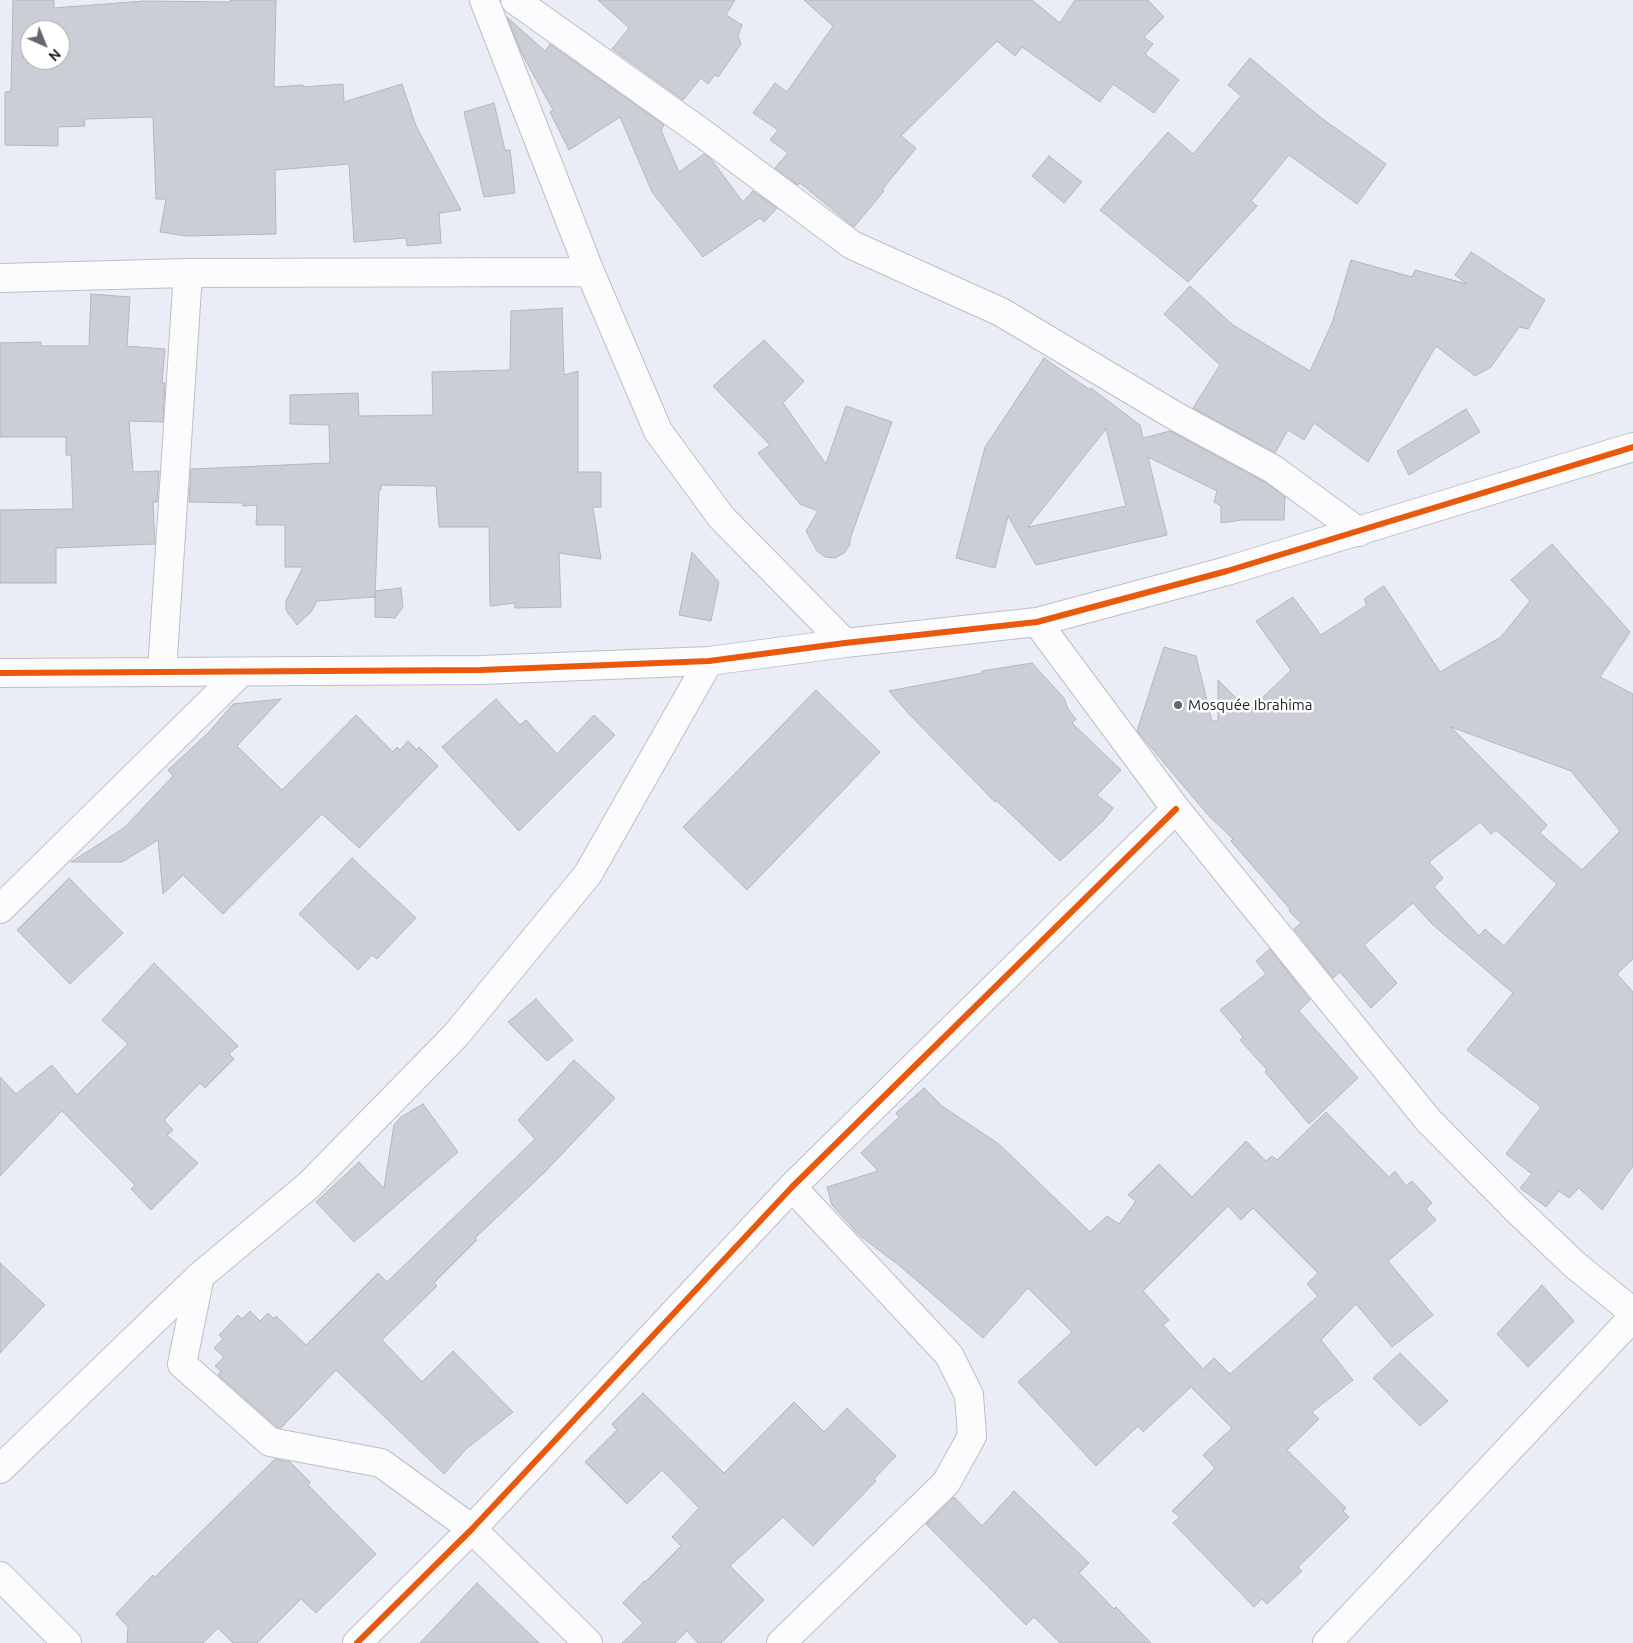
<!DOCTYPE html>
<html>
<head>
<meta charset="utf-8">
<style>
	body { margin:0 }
	#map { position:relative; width:1633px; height:1643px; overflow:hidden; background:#eaedf6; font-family:Ubuntu,sans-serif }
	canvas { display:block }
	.north { position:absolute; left:20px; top:20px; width:50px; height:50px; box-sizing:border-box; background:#fff; border:1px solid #a5a5a7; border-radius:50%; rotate:136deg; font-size:14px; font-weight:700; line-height:20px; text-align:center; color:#1d1e24 }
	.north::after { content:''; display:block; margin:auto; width:18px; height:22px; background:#65666e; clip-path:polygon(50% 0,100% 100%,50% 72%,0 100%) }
</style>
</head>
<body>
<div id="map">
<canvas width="1633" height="1643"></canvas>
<div class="north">N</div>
</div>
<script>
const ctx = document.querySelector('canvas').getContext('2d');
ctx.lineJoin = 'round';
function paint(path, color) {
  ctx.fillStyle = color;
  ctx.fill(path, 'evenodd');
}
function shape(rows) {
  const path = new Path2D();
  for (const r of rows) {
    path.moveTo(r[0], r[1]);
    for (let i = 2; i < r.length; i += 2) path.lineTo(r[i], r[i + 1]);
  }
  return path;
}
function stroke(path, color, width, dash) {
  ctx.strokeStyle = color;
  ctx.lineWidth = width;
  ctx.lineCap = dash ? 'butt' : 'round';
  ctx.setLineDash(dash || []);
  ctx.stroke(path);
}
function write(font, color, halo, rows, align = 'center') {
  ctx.font = font + ' Ubuntu,sans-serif';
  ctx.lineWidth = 5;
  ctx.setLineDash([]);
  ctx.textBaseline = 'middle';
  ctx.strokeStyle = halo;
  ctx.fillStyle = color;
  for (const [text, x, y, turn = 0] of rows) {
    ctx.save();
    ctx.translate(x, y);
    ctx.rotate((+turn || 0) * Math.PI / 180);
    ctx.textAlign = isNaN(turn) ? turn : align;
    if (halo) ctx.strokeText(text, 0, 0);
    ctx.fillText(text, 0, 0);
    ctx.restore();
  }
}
const building = shape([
	[13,0,54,0,54,8,144,1,231,2,230,0,276,0,274,87,303,85,303,87,343,84,344,102,402,84,416,126,461,210,439,213,441,243,407,246,406,238,354,242,349,164,275,170,276,234,186,236,160,232,166,199,156,199,153,117,84,119,85,126,58,127,58,146,5,145,5,92,11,91,13,0],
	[30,30,60,30,60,60,30,60,30,30],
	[598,0,735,0,726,15,742,25,738,36,741,44,718,77,715,75,708,84,701,78,683,100,612,49,629,28,598,0],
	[804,0,1032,0,1060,23,1075,0,1148,0,1164,17,1144,37,1153,44,1145,54,1179,80,1154,113,1113,84,1100,102,1022,47,1015,56,997,41,901,136,916,148,882,190,884,191,854,227,800,183,798,185,775,168,788,153,770,140,778,130,753,113,775,83,787,92,833,26,804,0],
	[507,17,545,51,550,44,664,125,661,130,679,172,704,154,711,159,743,202,753,191,777,208,764,222,760,218,703,257,652,192,620,117,569,150,550,112,553,110,522,54,507,17],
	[1250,58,1320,117,1386,164,1357,204,1289,155,1251,201,1257,206,1188,282,1100,210,1168,132,1193,154,1241,96,1228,85,1250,58],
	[494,103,505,150,510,150,515,193,484,197,464,112,494,103],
	[1049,156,1082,182,1064,203,1032,176,1049,156],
	[1471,252,1545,300,1528,329,1519,327,1491,367,1475,376,1436,346,1368,462,1314,423,1304,440,1288,430,1275,453,1193,408,1220,365,1164,314,1190,286,1233,325,1310,371,1332,323,1351,260,1412,277,1415,270,1467,284,1455,275,1471,252],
	[91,294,130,297,127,346,165,349,162,383,165,383,163,422,129,421,133,472,159,471,157,502,153,502,155,544,56,548,56,583,0,583,0,510,73,509,71,455,66,455,66,437,0,437,0,343,41,342,41,346,89,346,91,294],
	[562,308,564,375,578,371,578,472,601,472,601,507,593,507,601,559,559,553,561,607,515,608,515,603,490,606,489,527,439,527,436,486,381,485,381,490,379,490,375,597,317,601,311,612,297,625,286,610,286,601,303,567,285,567,285,525,256,525,257,505,243,506,243,503,189,502,191,469,330,463,329,425,290,424,290,395,358,393,359,416,433,415,432,372,510,370,511,311,562,308],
	[764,340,804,381,783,403,826,464,846,406,892,422,850,539,850,545,844,553,835,558,825,557,817,551,806,531,818,511,800,504,758,453,770,445,713,386,764,340],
	[1044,358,1090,390,1091,388,1140,425,1143,438,1170,431,1265,482,1285,497,1284,520,1242,520,1221,523,1221,506,1214,502,1217,491,1148,457,1167,535,1036,565,1008,516,995,568,956,558,985,447,1044,358],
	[1106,429,1126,506,1028,527,1106,429],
	[1466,409,1480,432,1409,475,1397,451,1466,409],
	[1552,544,1630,632,1600,677,1633,694,1633,959,1617,974,1633,992,1633,1166,1602,1210,1579,1188,1569,1198,1559,1191,1546,1207,1520,1188,1532,1174,1506,1154,1541,1107,1467,1050,1513,993,1432,924,1413,903,1364,945,1397,983,1371,1008,1340,972,1333,978,1294,929,1301,923,1289,911,1290,909,1231,841,1233,839,1208,815,1137,731,1164,647,1196,656,1212,721,1218,721,1218,680,1249,711,1291,670,1256,621,1293,597,1321,635,1367,605,1364,599,1384,586,1440,672,1501,637,1530,601,1511,580,1552,544],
	[1451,727,1571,771,1620,831,1582,870,1540,833,1547,825,1451,727],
	[1480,822,1491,834,1496,830,1557,884,1504,946,1485,929,1479,936,1434,887,1443,878,1429,862,1480,822],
	[692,552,719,582,711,621,679,615,692,552],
	[401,588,403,607,395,618,375,617,375,591,401,588],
	[1032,663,1064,698,1068,709,1076,719,1072,723,1121,770,1097,795,1113,808,1104,820,1060,861,997,801,995,802,908,713,889,691,983,673,982,671,1032,663],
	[816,690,880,752,747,890,683,827,816,690],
	[281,699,237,746,282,790,356,715,393,752,397,747,400,750,408,741,417,750,419,747,438,766,359,848,322,814,223,914,183,875,163,894,158,840,122,862,71,862,124,828,173,776,168,770,209,732,233,704,281,699],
	[496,699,520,725,526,720,557,754,594,715,615,735,519,831,442,747,496,699],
	[352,858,416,918,377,959,372,955,358,970,299,914,352,858],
	[69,878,123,933,70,984,17,930,69,878],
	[1270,949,1310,1000,1299,1011,1358,1078,1309,1124,1265,1072,1267,1070,1240,1040,1243,1037,1220,1010,1266,974,1256,961,1270,949],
	[154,963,238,1046,229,1054,234,1059,205,1088,200,1083,164,1120,173,1130,167,1135,198,1163,151,1210,131,1189,135,1185,62,1111,0,1176,0,1077,16,1094,52,1065,77,1095,128,1044,102,1020,154,963],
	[536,999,573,1040,547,1061,508,1022,536,999],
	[574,1060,615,1098,545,1172,475,1238,477,1240,434,1283,437,1286,382,1340,422,1382,453,1351,513,1412,466,1449,444,1474,336,1370,281,1428,277,1427,218,1375,221,1371,215,1366,224,1357,214,1348,223,1339,219,1335,238,1315,242,1319,250,1311,260,1321,268,1313,274,1319,276,1316,306,1345,378,1273,387,1282,535,1139,518,1120,574,1060],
	[924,1088,942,1106,999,1144,1090,1232,1107,1216,1119,1224,1136,1201,1128,1195,1159,1164,1192,1197,1246,1141,1266,1161,1272,1156,1277,1160,1326,1112,1389,1177,1395,1171,1406,1186,1412,1181,1432,1203,1426,1209,1436,1220,1388,1261,1433,1315,1392,1347,1356,1304,1321,1340,1353,1380,1312,1412,1319,1419,1287,1450,1346,1508,1343,1511,1349,1517,1298,1567,1302,1571,1267,1604,1262,1599,1254,1607,1173,1523,1180,1517,1172,1511,1215,1468,1203,1455,1232,1428,1191,1387,1143,1432,1138,1426,1096,1466,1018,1382,1072,1332,1028,1288,983,1338,900,1266,860,1236,832,1205,827,1187,878,1171,861,1153,899,1117,896,1113,924,1088],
	[1228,1206,1241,1220,1253,1208,1318,1273,1307,1284,1318,1296,1230,1374,1214,1358,1203,1369,1163,1325,1169,1320,1143,1291,1228,1206],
	[423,1104,458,1152,354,1242,316,1202,359,1162,384,1188,394,1125,401,1117,423,1104],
	[0,1263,45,1305,0,1353,0,1263],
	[1542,1285,1574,1321,1528,1367,1497,1334,1542,1285],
	[1400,1353,1448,1401,1420,1426,1373,1378,1400,1353],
	[643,1393,724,1473,794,1402,824,1432,847,1408,896,1456,874,1479,876,1481,813,1546,783,1517,730,1566,764,1600,721,1643,698,1643,687,1631,675,1643,622,1643,643,1623,623,1603,644,1581,645,1582,681,1546,672,1537,699,1508,662,1470,627,1504,585,1462,617,1430,612,1424,643,1393],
	[275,1459,290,1462,310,1482,308,1485,376,1554,316,1613,301,1599,257,1643,233,1643,218,1628,203,1643,127,1643,128,1627,116,1614,153,1575,155,1577,275,1459],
	[1014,1491,1089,1563,1079,1573,1114,1609,1116,1607,1151,1643,1060,1643,1034,1617,1026,1625,926,1524,954,1497,982,1526,1014,1491],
	[477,1583,539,1643,420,1643,477,1583]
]);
paint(building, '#ccced5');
stroke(building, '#b4b6bd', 1);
const minor = shape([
	[484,0,590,272,658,431,721,517,845,643],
	[515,0,702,133,852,245,1001,312,1177,417,1273,469,1359,532],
	[0,278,188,273,590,272],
	[1037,622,1176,809,1428,1120,1516,1209,1575,1265,1633,1312],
	[162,671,188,273],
	[0,673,481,670,709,661,845,643,1037,622,1227,571,1633,447],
	[0,909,241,672],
	[200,1276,182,1364,270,1442,381,1463,472,1529,588,1643],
	[0,1469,200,1276,309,1185,456,1035,588,874,709,661],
	[0,1576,67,1643],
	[357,1643,472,1529,792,1187,1176,809],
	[781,1643,946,1483,972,1436,969,1395,949,1355,792,1187],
	[1327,1643,1633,1317]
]);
stroke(minor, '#bdbfc6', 30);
stroke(minor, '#fcfcfe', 28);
stroke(shape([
	[0,673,481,670,709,661,845,643,1037,622,1227,571,1633,447],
	[357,1643,472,1529,792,1187,1176,809]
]), '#e8590c', 6);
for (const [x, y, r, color] of [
	[1178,705,5,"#65666e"]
]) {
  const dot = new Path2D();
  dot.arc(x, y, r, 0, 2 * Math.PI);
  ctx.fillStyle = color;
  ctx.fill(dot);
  stroke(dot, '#fff', 2);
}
write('15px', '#1d1e24', '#fff', [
	["Mosquée Ibrahima",1188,705]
], 'left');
</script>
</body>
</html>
